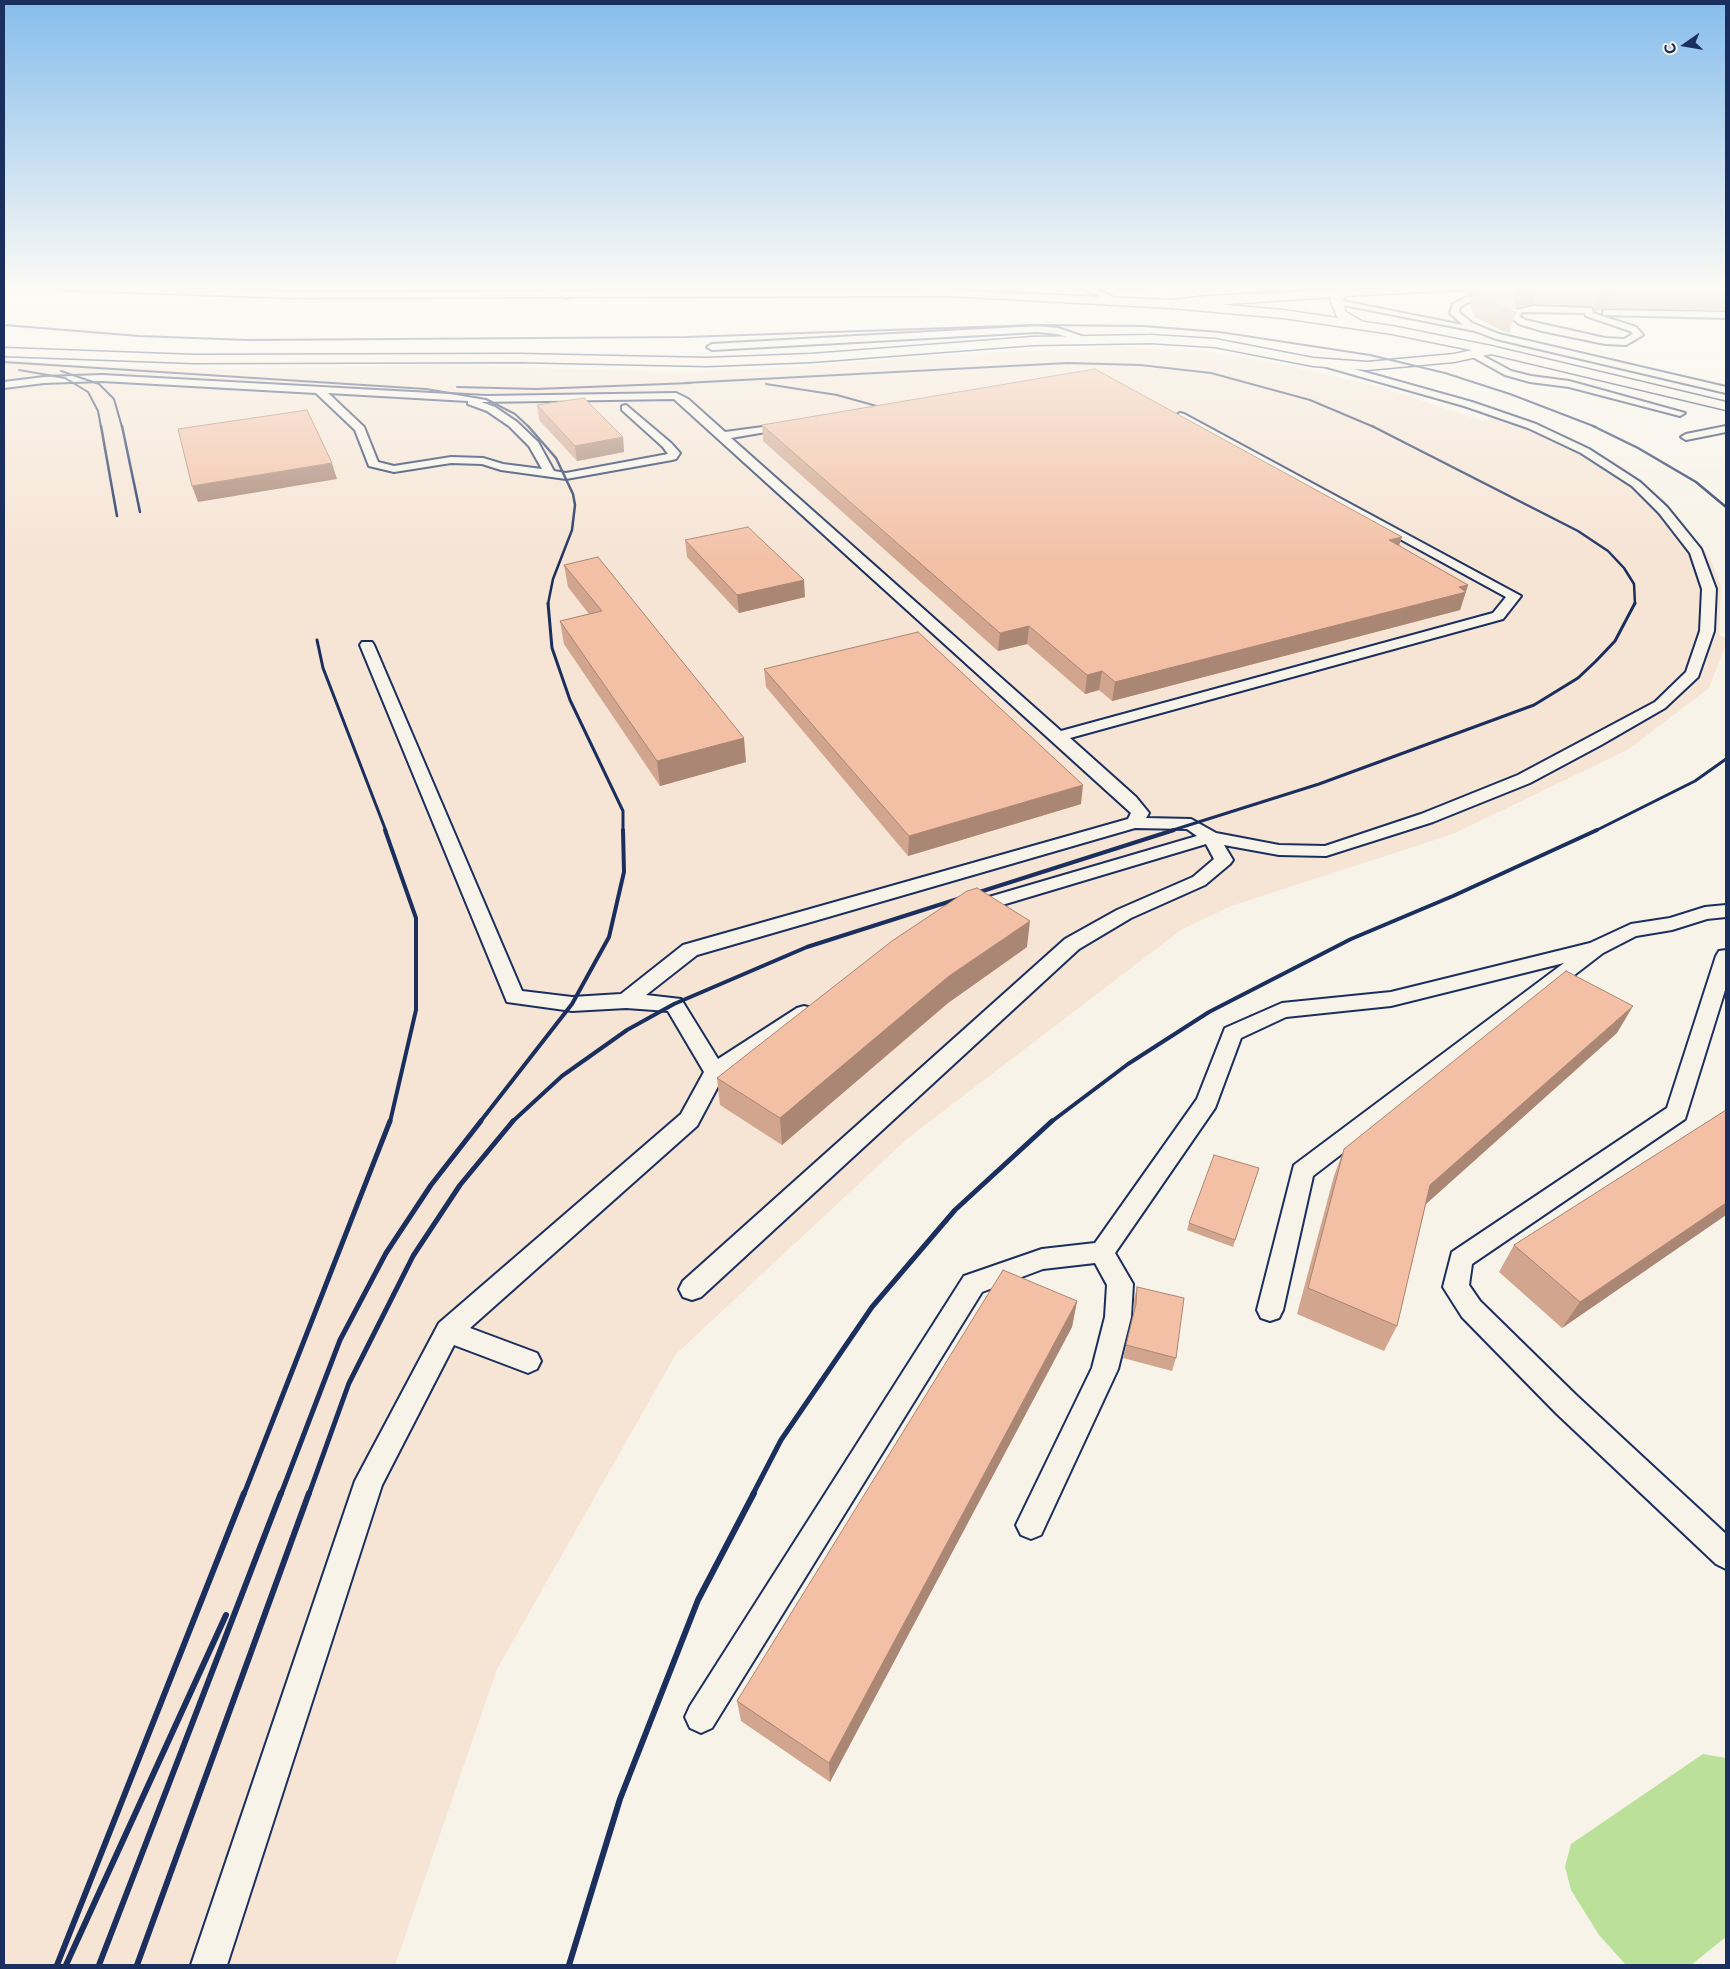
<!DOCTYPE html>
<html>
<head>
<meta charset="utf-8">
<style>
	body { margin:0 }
	#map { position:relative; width:1730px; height:1969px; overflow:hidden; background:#f7f3e8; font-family:"Playpen Sans",sans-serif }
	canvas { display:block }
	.frame { position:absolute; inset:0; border:5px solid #1b2f5e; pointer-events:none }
	.north { position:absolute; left:1660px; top:20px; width:50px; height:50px; -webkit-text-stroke:4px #f7f3e8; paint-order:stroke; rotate:257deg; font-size:14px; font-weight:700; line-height:20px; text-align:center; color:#1b2f5e }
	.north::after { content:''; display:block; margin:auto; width:18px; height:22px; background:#1b2f5e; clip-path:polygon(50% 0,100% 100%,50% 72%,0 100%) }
</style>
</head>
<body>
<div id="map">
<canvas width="1730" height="1969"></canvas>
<div class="frame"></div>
<div class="north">С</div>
</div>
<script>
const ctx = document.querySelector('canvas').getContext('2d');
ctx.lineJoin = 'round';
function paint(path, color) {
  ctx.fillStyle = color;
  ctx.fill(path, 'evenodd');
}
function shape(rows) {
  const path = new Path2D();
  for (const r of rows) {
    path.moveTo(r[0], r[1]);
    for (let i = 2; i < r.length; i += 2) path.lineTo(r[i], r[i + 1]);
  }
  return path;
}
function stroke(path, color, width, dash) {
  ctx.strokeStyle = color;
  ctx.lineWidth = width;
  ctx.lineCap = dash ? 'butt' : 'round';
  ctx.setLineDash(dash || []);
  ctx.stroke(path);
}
paint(shape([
	[1121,347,1201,350,1280,364,1384,388,1483,421,1498,417,1511,422,1525,418,1576,441,1628,469,1666,501,1709,556,1721,586,1719,635,1726,638,1726,644,1709,688,1629,749,1453,834,1231,906,1181,930,908,1138,676,1354,497,1669,395,1965,4,1965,4,360,91,366,228,369,417,365,681,372,761,369,975,353]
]), '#f6e4d4');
paint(shape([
	[1703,1754,1726,1758,1726,1937,1691,1965,1626,1965,1599,1935,1571,1890,1565,1867,1571,1844]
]), '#bbe09a');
const lane = shape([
	[536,287,551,287,572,295,568,298,536,287],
	[1081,287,1093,287,1118,300,1111,302,1081,287],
	[1499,293,1503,296,1502,298,1469,302,1460,307,1459,312,1472,323,1499,334,1726,387,1726,393,1496,339,1475,331,1333,303,1337,300,1463,325,1450,313,1453,304,1467,297,1499,293],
	[1533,306,1592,308,1593,313,1636,327,1643,335,1626,345,1605,344,1542,331,1519,324,1511,317,1511,311,1533,306],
	[1523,312,1585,313,1586,316,1630,331,1633,334,1624,339,1605,338,1525,320,1519,316,1523,312],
	[1606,310,1726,312,1726,318,1603,315,1603,311,1606,310],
	[1037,326,1058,328,1090,339,1085,342,1057,334,1037,332,712,350,707,347,712,344,1037,326],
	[1474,351,1511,371,1531,376,1569,381,1685,413,1680,416,1569,387,1530,382,1505,375,1471,356,1471,352,1474,351],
	[1323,362,1329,362,1472,402,1536,424,1589,449,1640,482,1667,507,1701,549,1716,589,1714,631,1698,677,1665,708,1601,745,1530,783,1433,822,1326,856,1279,855,1224,845,1233,860,1230,864,1205,885,1131,918,1079,949,701,1297,692,1300,683,1297,679,1289,683,1281,1065,939,1117,910,1193,877,1214,859,1206,844,972,914,965,912,963,908,965,904,1197,836,1187,829,1135,828,697,955,646,995,681,999,718,1059,797,1008,804,1006,811,1008,814,1013,811,1018,723,1077,697,1126,470,1328,537,1353,541,1361,537,1369,528,1373,454,1345,382,1485,227,1965,191,1965,355,1481,439,1323,681,1114,704,1072,668,1011,626,1008,572,1011,507,1002,360,645,362,642,372,642,374,645,522,991,572,997,621,994,683,945,1128,819,1131,813,674,399,481,402,495,407,517,422,538,442,554,471,566,473,668,454,663,447,622,410,622,406,626,405,671,443,680,453,676,459,672,460,566,479,501,470,482,464,451,463,394,472,369,466,355,430,316,393,102,381,44,383,4,388,4,382,44,377,102,375,486,396,676,393,688,399,725,432,793,423,793,427,789,428,731,438,1061,731,1493,613,1506,597,1175,416,1180,413,1184,414,1521,596,1503,619,1070,738,1136,797,1149,813,1146,818,1191,819,1216,833,1279,845,1325,846,1421,814,1518,775,1655,702,1686,672,1700,631,1702,589,1690,553,1659,513,1632,486,1581,453,1528,428,1464,406,1323,366,1323,362],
	[328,393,468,401,468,404,487,411,509,426,529,446,542,469,503,464,483,458,451,457,394,466,378,462,364,427,328,393],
	[1726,426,1726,432,1686,440,1681,437,1686,434,1726,426],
	[1726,905,1726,917,1707,919,1672,930,1636,936,1603,953,1313,1176,1283,1310,1279,1318,1270,1321,1261,1318,1257,1310,1294,1165,1564,963,1391,1006,1286,1017,1241,1038,1215,1108,1115,1253,1133,1284,1131,1317,1118,1369,1041,1535,1031,1539,1021,1535,1016,1525,1092,1368,1105,1317,1107,1285,1095,1263,1043,1269,982,1292,712,1728,701,1733,690,1728,685,1717,690,1706,964,1276,1042,1249,1095,1243,1197,1099,1225,1028,1282,1003,1391,992,1590,943,1631,924,1670,918,1705,907,1726,905],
	[1726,950,1726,987,1685,1119,1472,1264,1469,1285,1480,1301,1576,1395,1726,1534,1726,1569,1716,1564,1556,1413,1462,1317,1443,1287,1452,1252,1667,1108,1716,956,1719,951,1726,950]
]);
const street = shape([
	[1151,335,1215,339,1313,358,1367,362,1454,354,1491,346,1497,350,1496,353,1454,362,1367,370,1313,366,1215,347,1151,343,1033,345,811,362,707,366,519,362,194,363,4,356,4,348,194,355,519,354,707,358,811,354,1033,337,1151,335]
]);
const secondary = shape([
	[1385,287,1467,287,1462,290,1346,296,1342,301,1346,312,1368,325,1362,329,1337,317,1330,300,1332,297,1171,308,1165,304,1171,300,1207,296,1385,287]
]);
const primary = shape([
	[57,287,176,287,294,292,949,290,1171,300,1283,310,1392,326,1491,346,1726,402,1726,410,1491,354,1392,334,1283,318,1171,308,949,296,294,298,62,290,57,287]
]);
stroke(lane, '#1b2f5e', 4);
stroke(street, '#1b2f5e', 3);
stroke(secondary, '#1b2f5e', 3);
stroke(primary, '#1b2f5e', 3);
paint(lane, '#f7f3e8');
paint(street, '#f7f3e8');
paint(secondary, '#f7f3e8');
paint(primary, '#f7f3e8');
stroke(shape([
	[4,325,139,336,248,340,686,337,1036,325,1143,326,1220,332,1370,355,1445,373,1510,394,1596,427],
	[4,362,426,389,486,399,515,414,529,427],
	[19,370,65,378,88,392,98,411,101,427],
	[61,371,99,384,114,399,122,427],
	[684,383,1068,363,1140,365,1211,373,1310,400,1374,427],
	[766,384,837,395,891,410],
	[457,387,536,389,691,383]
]), '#1b2f5e', 2);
stroke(shape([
	[101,426,117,516],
	[122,426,140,512],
	[528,426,556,458,573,494,575,505,572,530,553,579,548,604],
	[1372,426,1578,531,1608,551,1624,568,1634,584,1635,604],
	[1593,426,1638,448,1696,482,1726,507]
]), '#1b2f5e', 2.5);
stroke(shape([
	[548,603,552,648,570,700,623,811,623,831],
	[317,640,323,668,386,831],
	[1170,831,1319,784,1534,705,1578,678,1596,661,1615,641,1635,603],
	[1595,831,1695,781,1726,759]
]), '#1b2f5e', 3);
stroke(shape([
	[385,830,416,918,416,1010,390,1122],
	[480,1122,572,1004,609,937,624,872,623,830],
	[512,1122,562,1076,627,1030,674,1004,807,947,1174,830],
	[1051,1122,1128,1064,1209,1012,1351,939,1453,896,1597,830]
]), '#1b2f5e', 4);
stroke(shape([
	[244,1494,390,1121],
	[281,1494,340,1340,386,1253,431,1185,481,1121],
	[309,1494,349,1383,413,1256,460,1185,513,1121],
	[753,1494,781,1440,872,1307,955,1210,1052,1121]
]), '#1b2f5e', 5);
stroke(shape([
	[57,1965,244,1493],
	[66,1965,226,1615],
	[99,1965,281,1493],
	[137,1965,309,1493],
	[569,1965,620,1799,698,1600,754,1493]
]), '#1b2f5e', 6);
paint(shape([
	[1119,287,1177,287,1124,291],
	[1465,287,1726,287,1726,311,1606,308,1595,311,1592,306,1533,304,1516,308,1516,313,1509,334,1475,317,1470,305,1473,295,1467,297,1464,291],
	[537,405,623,437,624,452,577,461,539,420],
	[762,425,1399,546,1468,585,1460,610,1112,701,1099,690,1085,694,1027,644,998,651,763,441],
	[685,540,805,597,739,613,687,557],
	[564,565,746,762,660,786,564,644,560,621,589,614,568,587],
	[764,669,1081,804,908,856,766,687],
	[1027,947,948,1003,782,1145,720,1105,717,1078],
	[1617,1033,1426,1204,1397,1326,1384,1351,1297,1314,1334,1176,1344,1149],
	[1726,1110,1726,1215,1562,1328,1499,1272,1514,1245],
	[1259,1168,1233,1247,1187,1230,1189,1223],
	[1137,1287,1176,1358,1172,1371,1123,1358,1133,1317,1134,1300],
	[1077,1301,1072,1327,830,1782,741,1721,737,1701]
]), '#d1a58e');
paint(shape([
	[1125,287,1177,287,1124,291],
	[1469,287,1475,287,1473,295,1467,297],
	[1525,287,1538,287,1533,304,1510,310,1516,290],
	[1613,288,1606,308,1595,311,1602,291],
	[623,437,624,452,577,461,575,446],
	[332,463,337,479,198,502,192,486],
	[1402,537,1396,555,1389,540],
	[804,580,805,597,739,613,737,595],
	[1468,585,1460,610,1112,701,1115,682],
	[1029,626,1027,644,998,651,1000,633],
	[1102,671,1099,690,1085,694,1087,675],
	[744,738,746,762,660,786,657,761],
	[1083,785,1081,804,908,856,909,836],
	[1030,921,1027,947,948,1003,782,1145,780,1118,949,976],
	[1633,1006,1617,1033,1417,1212,1430,1185],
	[1726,1203,1726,1215,1562,1328,1580,1302],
	[1077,1301,1072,1327,830,1782,829,1763]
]), '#aa8674');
const building = shape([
	[1477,287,1525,287,1516,290,1516,313,1481,297,1477,287],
	[1600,287,1726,287,1726,290,1613,288,1602,291,1600,287],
	[1095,369,1402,537,1389,540,1468,585,1459,587,1466,592,1115,682,1102,671,1087,675,1029,626,1000,633,762,425,1095,369],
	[584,398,623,437,575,446,537,405,584,398],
	[307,410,332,463,192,486,178,429,307,410],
	[748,527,804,580,737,595,685,540,748,527],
	[598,557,744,738,657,761,560,621,602,611,564,565,598,557],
	[918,632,1083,785,909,836,764,669,918,632],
	[977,888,1030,921,949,976,780,1118,717,1078,892,941,967,891,977,888],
	[1566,971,1633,1006,1430,1185,1397,1326,1308,1288,1344,1149,1566,971],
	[1726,1110,1726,1203,1580,1302,1514,1245,1726,1110],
	[1214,1155,1259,1168,1235,1240,1189,1223,1214,1155],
	[1003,1270,1077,1301,829,1763,737,1701,1003,1270],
	[1137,1287,1184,1298,1176,1358,1126,1345,1136,1304,1137,1287]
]);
paint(building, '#f3c0a5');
stroke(building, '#aa8674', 1);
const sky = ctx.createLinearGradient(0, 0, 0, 563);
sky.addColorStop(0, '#86bdec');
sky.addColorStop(0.51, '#fbfaf5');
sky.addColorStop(1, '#fbfaf500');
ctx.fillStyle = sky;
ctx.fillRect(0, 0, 1730, 563);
</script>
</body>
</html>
